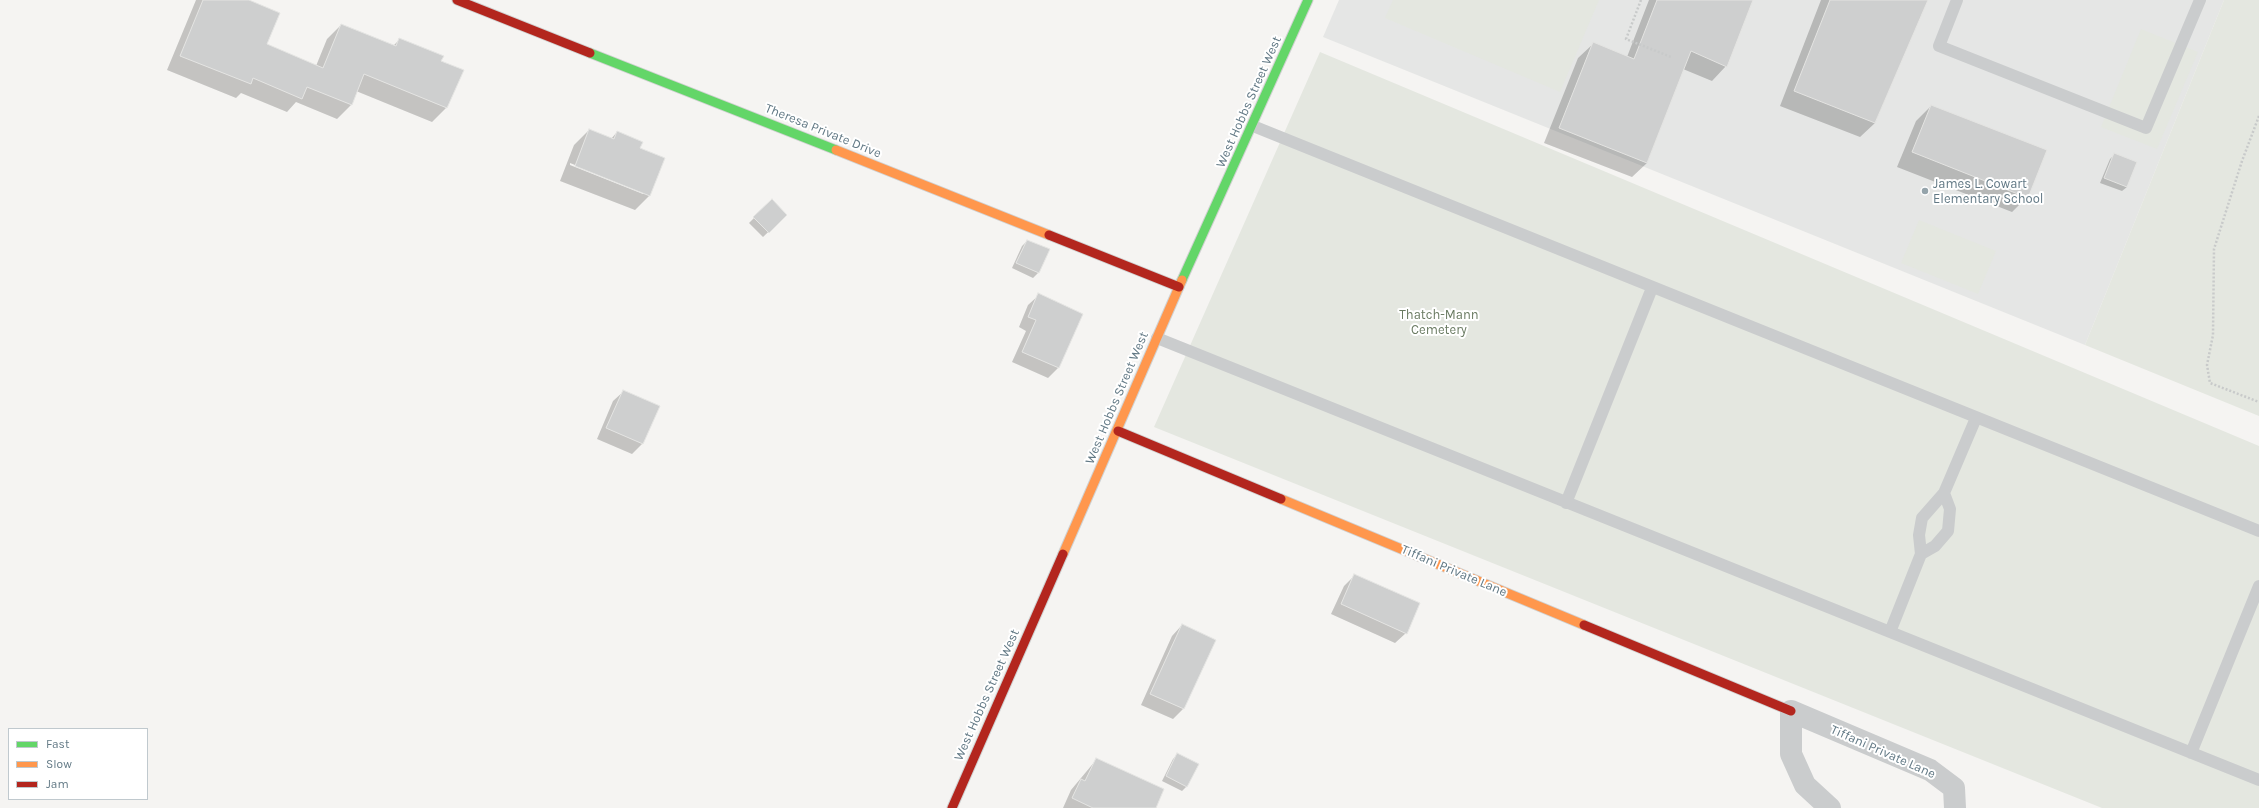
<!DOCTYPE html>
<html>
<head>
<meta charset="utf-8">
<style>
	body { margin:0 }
	#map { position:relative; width:2259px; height:808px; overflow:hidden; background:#f5f4f2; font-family:Karla,sans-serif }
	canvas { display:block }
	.legend { position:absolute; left:8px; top:728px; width:140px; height:72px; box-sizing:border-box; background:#fff; border:1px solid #c0c9ce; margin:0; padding:5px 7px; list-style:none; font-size:12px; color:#627985 }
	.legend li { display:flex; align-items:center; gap:8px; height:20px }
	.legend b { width:20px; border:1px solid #c0c9ce }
</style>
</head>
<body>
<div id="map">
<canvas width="2259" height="808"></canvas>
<ul class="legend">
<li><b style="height:5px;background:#63d668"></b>Fast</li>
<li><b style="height:5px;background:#ff974d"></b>Slow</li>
<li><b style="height:5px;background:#b3261e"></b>Jam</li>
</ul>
</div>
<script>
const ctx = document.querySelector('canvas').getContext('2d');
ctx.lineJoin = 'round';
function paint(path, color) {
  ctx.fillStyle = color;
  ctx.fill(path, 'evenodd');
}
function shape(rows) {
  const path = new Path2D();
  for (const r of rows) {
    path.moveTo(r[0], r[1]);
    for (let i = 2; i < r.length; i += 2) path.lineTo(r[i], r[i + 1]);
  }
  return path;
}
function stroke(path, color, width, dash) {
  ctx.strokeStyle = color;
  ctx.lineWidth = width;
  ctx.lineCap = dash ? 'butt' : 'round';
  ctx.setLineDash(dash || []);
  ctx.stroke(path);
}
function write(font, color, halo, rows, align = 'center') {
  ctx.font = font + ' Karla,sans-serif';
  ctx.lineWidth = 4;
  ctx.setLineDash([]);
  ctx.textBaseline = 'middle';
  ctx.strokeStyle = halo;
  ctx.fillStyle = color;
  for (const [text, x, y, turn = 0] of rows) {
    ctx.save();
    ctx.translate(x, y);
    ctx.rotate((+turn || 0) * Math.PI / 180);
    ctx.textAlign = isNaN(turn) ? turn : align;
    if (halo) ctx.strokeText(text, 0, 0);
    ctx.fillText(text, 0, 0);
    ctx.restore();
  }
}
paint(shape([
	[1339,0,2224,0,2085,345,1323,37]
]), '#e5e6e5');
paint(shape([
	[1393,0,1599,0,1560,92,1385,18],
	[2224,0,2259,0,2259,416,2085,345],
	[2141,29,2198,52,2157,149,2101,127],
	[1320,52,2259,446,2259,808,2102,808,1154,427],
	[1919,220,1996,251,1978,294,1901,263]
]), '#e4e7e0');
paint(shape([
	[196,0,246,0,266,44,316,66,327,39,341,25,393,46,400,39,440,62,446,108,432,122,356,91,351,105,337,119,296,102,287,112,241,93,236,98,167,70],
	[1649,0,1752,0,1726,66,1712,81,1683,69,1647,163,1632,177,1544,143,1578,58,1593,44,1627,57],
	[1821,0,1927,0,1875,123,1860,137,1780,106],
	[1931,106,2027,197,2012,212,1897,167,1916,121],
	[589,130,611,139,617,132,639,148,650,195,635,210,560,181,574,145],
	[570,163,643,192,643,194,570,165],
	[2115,154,2127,187,2122,191,2100,183,2110,159],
	[772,200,786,215,763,237,749,223],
	[1027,241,1049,250,1038,273,1033,278,1012,268,1022,246],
	[1039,295,1082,314,1058,368,1048,378,1012,362,1026,331,1019,327,1028,305],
	[624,391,643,443,632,454,597,439,613,401],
	[1354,576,1406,633,1395,643,1331,614,1344,586],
	[1182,625,1214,640,1183,709,1173,719,1141,705,1172,636],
	[1178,754,1187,786,1182,791,1162,781,1173,759],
	[1096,760,1155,808,1063,808,1071,790]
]), '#0003');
const building = shape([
	[203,0,249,0,280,13,267,44,323,68,341,24,396,46,399,38,444,56,441,61,464,70,447,108,364,74,352,105,307,87,302,99,253,78,251,84,180,56,203,0],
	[1657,0,1753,0,1727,67,1691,51,1647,163,1559,128,1593,42,1634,59,1657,0],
	[1830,0,1928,0,1875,123,1794,91,1830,0],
	[1931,105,2047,150,2028,198,1912,152,1931,105],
	[589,129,614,139,617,131,643,142,640,148,665,158,650,196,575,166,589,129],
	[2114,153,2137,162,2127,187,2104,178,2114,153],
	[772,199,787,215,769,233,753,217,772,199],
	[1027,240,1050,249,1039,273,1016,263,1027,240],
	[1038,293,1083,314,1059,368,1022,352,1036,320,1028,317,1038,293],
	[623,390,660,406,643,444,606,428,623,390],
	[1354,574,1420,603,1407,634,1341,604,1354,574],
	[1182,624,1216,640,1184,709,1150,694,1182,624],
	[1177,753,1199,764,1187,787,1166,776,1177,753],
	[1096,758,1164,789,1156,808,1093,808,1072,798,1081,779,1085,781,1096,758]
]);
paint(building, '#cecfcf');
stroke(building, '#e4e4e2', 1);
const fast = shape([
	[590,53,836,150],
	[1182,280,1308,0]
]);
const slow = shape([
	[836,150,1049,235],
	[1281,499,1584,625],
	[1063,554,1182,280]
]);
const jam = shape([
	[457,0,590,53],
	[1049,235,1179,287],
	[1118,431,1281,499],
	[1584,625,1791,711],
	[952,808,1063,554]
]);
stroke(fast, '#d0d1d1', 11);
stroke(slow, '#d0d1d1', 11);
stroke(jam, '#d0d1d1', 11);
stroke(shape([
	[1641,0,1626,39,1671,57],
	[2259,116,2242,161,2214,249,2213,335,2207,365,2210,383,2259,402]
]), '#c8caca', 2.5, [2, 2]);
stroke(shape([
	[1957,0,1939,46,2146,128,2200,0],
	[1253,126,2259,531],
	[1157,338,2259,780],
	[1566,503,1652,288],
	[1921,554,1935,546,1948,531,1950,509,1944,493],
	[1890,632,1921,554,1919,535,1922,518,1944,493,1976,418],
	[2191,753,2259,586]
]), '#cacccd', 12);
stroke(shape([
	[1830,808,1805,785,1791,754,1791,711,1930,770,1954,788,1955,808]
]), '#cacccd', 22);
stroke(fast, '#63d668', 9);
stroke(slow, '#ff974d', 9);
stroke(jam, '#b3261e', 9);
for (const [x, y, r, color] of [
	[1925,191,4,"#95a4ab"]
]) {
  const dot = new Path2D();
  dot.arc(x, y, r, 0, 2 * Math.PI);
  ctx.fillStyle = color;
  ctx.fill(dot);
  stroke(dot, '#fff', 1.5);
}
write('13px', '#627985', '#fff', [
	["West Hobbs Street West",1249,102,-66],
	["Theresa Private Drive",823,131,22],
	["West Hobbs Street West",1117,398,-67],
	["Tiffani Private Lane",1454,571,23],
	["West Hobbs Street West",987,695,-66],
	["Tiffani Private Lane",1883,752,24]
]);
write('13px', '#627985', '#fff', [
	["James L. Cowart",1933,184],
	["Elementary School",1933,199]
], 'left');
write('13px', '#6a7b62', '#fff', [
	["Thatch-Mann",1439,315],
	["Cemetery",1439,330]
]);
</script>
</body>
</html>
